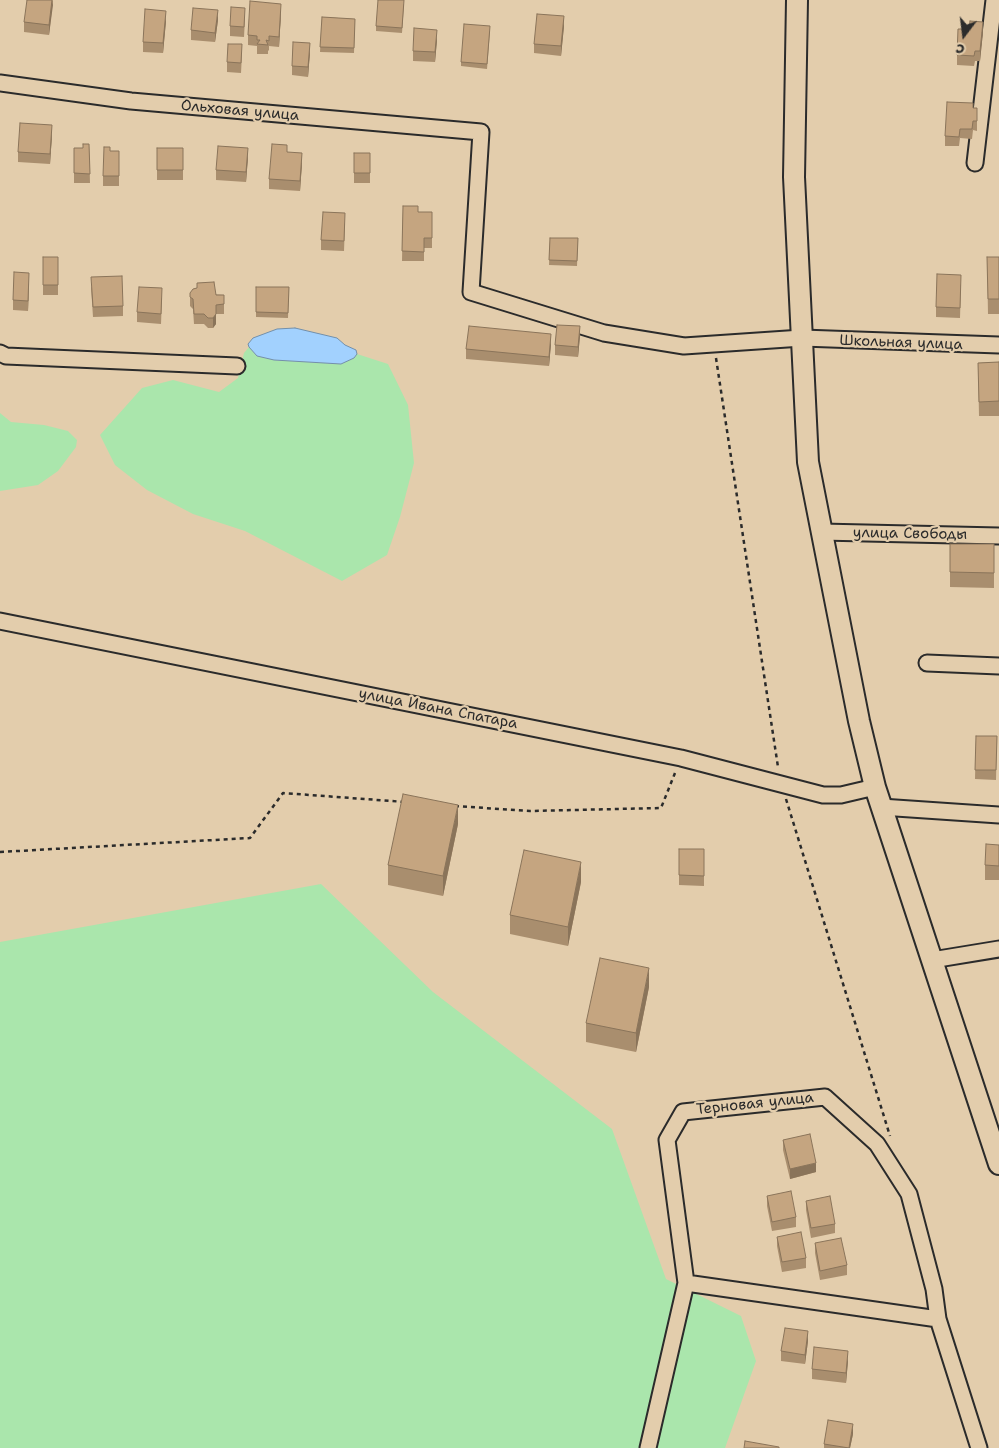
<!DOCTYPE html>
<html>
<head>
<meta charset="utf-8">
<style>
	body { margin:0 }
	#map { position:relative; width:999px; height:1448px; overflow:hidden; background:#e3cdac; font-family:"Shantell Sans",sans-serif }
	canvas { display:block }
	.north { position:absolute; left:939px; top:10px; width:50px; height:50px; -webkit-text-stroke:4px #e3cdac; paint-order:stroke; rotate:195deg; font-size:14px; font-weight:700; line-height:20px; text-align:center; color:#2b2b2b }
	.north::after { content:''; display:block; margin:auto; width:18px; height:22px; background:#2b2b2b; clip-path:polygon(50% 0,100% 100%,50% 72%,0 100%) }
</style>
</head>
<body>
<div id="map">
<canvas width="999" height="1448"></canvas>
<div class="north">С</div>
</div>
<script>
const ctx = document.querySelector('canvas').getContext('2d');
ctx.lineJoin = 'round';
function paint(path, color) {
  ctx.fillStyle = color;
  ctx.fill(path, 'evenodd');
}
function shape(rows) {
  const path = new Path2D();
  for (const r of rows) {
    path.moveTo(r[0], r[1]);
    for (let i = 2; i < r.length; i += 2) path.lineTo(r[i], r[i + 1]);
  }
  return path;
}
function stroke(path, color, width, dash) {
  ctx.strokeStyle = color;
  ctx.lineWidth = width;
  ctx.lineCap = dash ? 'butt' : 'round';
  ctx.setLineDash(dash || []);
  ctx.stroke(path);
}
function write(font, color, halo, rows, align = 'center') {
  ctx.font = font + ' "Shantell Sans",sans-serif';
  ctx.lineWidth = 4.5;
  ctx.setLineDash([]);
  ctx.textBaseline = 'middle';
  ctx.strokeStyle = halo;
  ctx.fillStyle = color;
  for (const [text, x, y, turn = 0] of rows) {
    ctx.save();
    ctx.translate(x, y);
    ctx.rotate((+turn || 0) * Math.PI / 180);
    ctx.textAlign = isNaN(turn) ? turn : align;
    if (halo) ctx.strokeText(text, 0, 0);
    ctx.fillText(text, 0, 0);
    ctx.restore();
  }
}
paint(shape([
	[249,347,257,356,274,360,341,364,354,358,357,354,388,364,408,405,414,463,400,517,387,555,342,581,245,531,193,514,147,490,115,465,100,435,142,388,173,380,219,392,238,378,244,353],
	[0,413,11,422,44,425,68,431,77,440,76,447,58,471,38,485,0,491],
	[321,884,433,992,612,1129,666,1279,741,1316,756,1361,725,1448,0,1448,0,942]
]), '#aae6ac');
const water = shape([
	[295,328,337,338,345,345,356,350,357,354,354,358,341,364,274,360,257,356,249,347,248,344,253,338,277,329,295,328]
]);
paint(water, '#a2d1fe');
stroke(water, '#728faa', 1);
const minor = shape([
	[0,83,131,101,481,132,471,292,604,333,684,346,802,338,999,345],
	[975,163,994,0],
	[0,353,6,356,237,366],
	[821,532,999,536],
	[0,621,681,758,823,795,841,795,875,787],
	[927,663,999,666],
	[881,807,999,815],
	[932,960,999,949],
	[686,1283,938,1319,979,1448],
	[648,1448,686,1283,667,1140,683,1112,825,1097,877,1144,909,1194,934,1289,938,1319]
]);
const major = shape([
	[797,0,794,177,808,462,859,721,875,787,999,1164]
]);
stroke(minor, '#2b2b2b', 19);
stroke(major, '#2b2b2b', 24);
stroke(shape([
	[716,358,778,767],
	[786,799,890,1136],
	[455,806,530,811,661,808,675,773],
	[0,852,250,838,283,793,405,802]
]), '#2b2b2b', 2.5, [4, 4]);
stroke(minor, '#e3cdac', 15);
stroke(major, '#e3cdac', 20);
paint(shape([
	[53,0,49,35,24,32,24,22],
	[404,4,402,33,376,31,376,26],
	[281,13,279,47,269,46,269,51,268,50,268,54,257,54,257,46,248,45,248,35],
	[322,17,355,19,354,53,320,52],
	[245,18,244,37,230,36,230,26],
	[218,20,215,42,191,40,191,30],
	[166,21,163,53,143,52,143,42],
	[564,26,561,56,534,53,534,44],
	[490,31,487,69,461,66,461,62],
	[983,32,980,61,975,61,974,66,957,65,957,55],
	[437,40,435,62,413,61,413,51],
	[310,52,308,77,292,75,292,66],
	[242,54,241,73,227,72,227,62],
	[973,108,977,108,977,131,973,130,972,139,960,138,959,146,945,146,945,136],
	[52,135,50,164,18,162,18,152],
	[89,144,90,183,74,183,74,148,83,148],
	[157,148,183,148,183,180,157,180],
	[119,151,119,186,103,186,103,176],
	[287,152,302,163,300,191,269,189,269,179],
	[354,153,370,153,370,183,354,183],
	[248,157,246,182,216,180,216,170],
	[403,206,418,212,432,212,432,248,424,248,424,261,402,261],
	[345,223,344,251,321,250,321,240],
	[550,238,578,238,577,266,549,265],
	[43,257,58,257,58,295,43,295],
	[987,257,999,257,999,314,988,314],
	[29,283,28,311,13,310,13,300],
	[961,284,960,318,936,317,936,307],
	[91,287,123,306,123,316,93,317],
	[256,287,289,287,288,318,256,317],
	[190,293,224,295,224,314,216,314,216,324,213,328,208,328,204,324,194,324,193,309,190,306],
	[162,298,161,324,137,322,137,312],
	[580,336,578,357,555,355,555,345],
	[551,344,549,366,466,359,466,349],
	[999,362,999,416,979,416,978,363],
	[994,544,994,588,950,587,950,572],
	[976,736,997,736,996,780,975,779],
	[458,824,443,896,388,885,388,865],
	[999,845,999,880,985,880,985,865],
	[679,849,704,849,704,886,679,885],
	[581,882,568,946,510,934,510,915],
	[649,987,636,1052,586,1042,586,1023],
	[783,1140,816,1172,790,1179,783,1150],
	[767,1196,796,1217,796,1227,772,1231,767,1206],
	[806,1201,835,1224,835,1233,811,1238,806,1210],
	[777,1237,806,1258,806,1268,782,1272,777,1246],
	[815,1243,847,1265,847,1275,820,1280,815,1253],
	[808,1341,805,1364,781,1361,781,1351],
	[848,1361,846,1383,812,1379,812,1369],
	[853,1434,850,1448,824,1448,824,1444]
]), '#a98e6e');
paint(shape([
	[52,0,53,5,49,35,49,25],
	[281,4,281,13,279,47,279,37],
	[218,10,218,20,215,42,215,33],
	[166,11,166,21,163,53,163,43],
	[564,16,564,26,561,56,561,46],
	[983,22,983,32,980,61,980,51],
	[437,30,437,40,435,62,435,52],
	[310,43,310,52,308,77,308,67],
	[52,125,52,135,50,164,50,154],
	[248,148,248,157,246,182,246,172],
	[302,153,302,163,300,191,300,181],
	[29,273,29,283,28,311,28,301],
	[216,314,216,324,213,328,213,318],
	[580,326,580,336,578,357,578,347],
	[551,334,551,344,549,366,549,357],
	[458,805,458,824,443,896,443,876],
	[581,862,581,882,568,946,568,927],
	[649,968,649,987,636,1052,636,1033],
	[816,1163,816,1172,790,1179,790,1169],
	[808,1331,808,1341,805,1364,805,1355],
	[848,1351,848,1361,846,1383,846,1373],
	[853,1424,853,1434,850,1448,849,1448]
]), '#8a745a');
const building = shape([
	[27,0,52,0,49,25,24,22,27,0],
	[378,0,404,0,402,28,376,26,378,0],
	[250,1,281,4,279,37,269,36,269,41,266,40,268,45,257,44,260,40,257,40,257,36,248,35,250,1],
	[231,7,245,8,244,27,230,26,231,7],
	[193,8,218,10,215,33,191,30,193,8],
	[145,9,166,11,163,43,143,42,145,9],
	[537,14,564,16,561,46,534,44,537,14],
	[322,17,355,19,354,48,320,47,322,17],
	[970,21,983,22,980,51,975,51,974,56,957,55,958,29,969,29,970,21],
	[464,24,490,26,487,64,461,62,464,24],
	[414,28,437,30,435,52,413,51,414,28],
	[293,42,310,43,308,67,292,66,293,42],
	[228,44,242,44,241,63,227,62,228,44],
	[947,102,973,103,973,108,977,108,977,121,973,121,972,129,960,129,959,137,945,136,947,102],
	[20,123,52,125,50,154,18,152,20,123],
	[83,144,89,144,90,174,74,173,74,148,83,148,83,144],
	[272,144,287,145,287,152,302,153,300,181,269,179,272,144],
	[218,146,248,148,246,172,216,170,218,146],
	[104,147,110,147,110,151,119,151,119,176,103,176,104,147],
	[157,148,183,148,183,170,157,170,157,148],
	[354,153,370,153,370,173,354,173,354,153],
	[403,206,418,206,418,212,432,212,432,238,424,238,424,252,402,251,403,206],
	[323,212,345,213,344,241,321,240,323,212],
	[550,238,578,238,577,261,549,260,550,238],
	[43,257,58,257,58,285,43,285,43,257],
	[987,257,999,257,999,299,988,299,987,257],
	[14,272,29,273,28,301,13,300,14,272],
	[937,274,961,275,960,308,936,307,937,274],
	[122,276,123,306,93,307,91,277,122,276],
	[214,282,216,295,224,295,224,304,216,305,216,314,213,318,208,318,204,314,194,314,193,299,190,297,190,293,193,289,197,288,197,283,214,282],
	[139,287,162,288,161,314,137,312,139,287],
	[256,287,289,287,288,313,256,312,256,287],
	[557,325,580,326,578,347,555,345,557,325],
	[469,326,551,334,549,357,466,349,469,326],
	[999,362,999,401,979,402,978,363,999,362],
	[950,544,994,544,994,573,950,572,950,544],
	[976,736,997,736,996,770,975,770,976,736],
	[403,794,458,805,443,876,388,865,403,794],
	[986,844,999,845,999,866,985,865,986,844],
	[679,849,704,849,704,876,679,875,679,849],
	[524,850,581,862,568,927,510,915,524,850],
	[600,958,649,968,636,1033,586,1023,600,958],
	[810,1134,816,1163,790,1169,783,1140,810,1134],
	[791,1191,796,1217,772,1222,767,1196,791,1191],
	[830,1196,835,1224,811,1228,806,1201,830,1196],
	[801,1232,806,1258,782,1262,777,1237,801,1232],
	[841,1238,847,1265,820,1271,815,1243,841,1238],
	[785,1328,808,1331,805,1355,781,1351,785,1328],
	[814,1347,848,1351,846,1373,812,1369,814,1347],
	[828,1420,853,1424,849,1448,824,1444,828,1420],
	[745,1441,779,1447,779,1448,744,1448,745,1441]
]);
paint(building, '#c5a580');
stroke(building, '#8a745a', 1);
write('15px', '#2b2b2b', '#e3cdac', [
	["Ольховая улица",240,111,5],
	["Школьная улица",901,343,2],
	["улица Свободы",910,534,1],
	["улица Ивана Спатара",438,709,11],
	["Терновая улица",755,1104,-6]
]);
</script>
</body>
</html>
